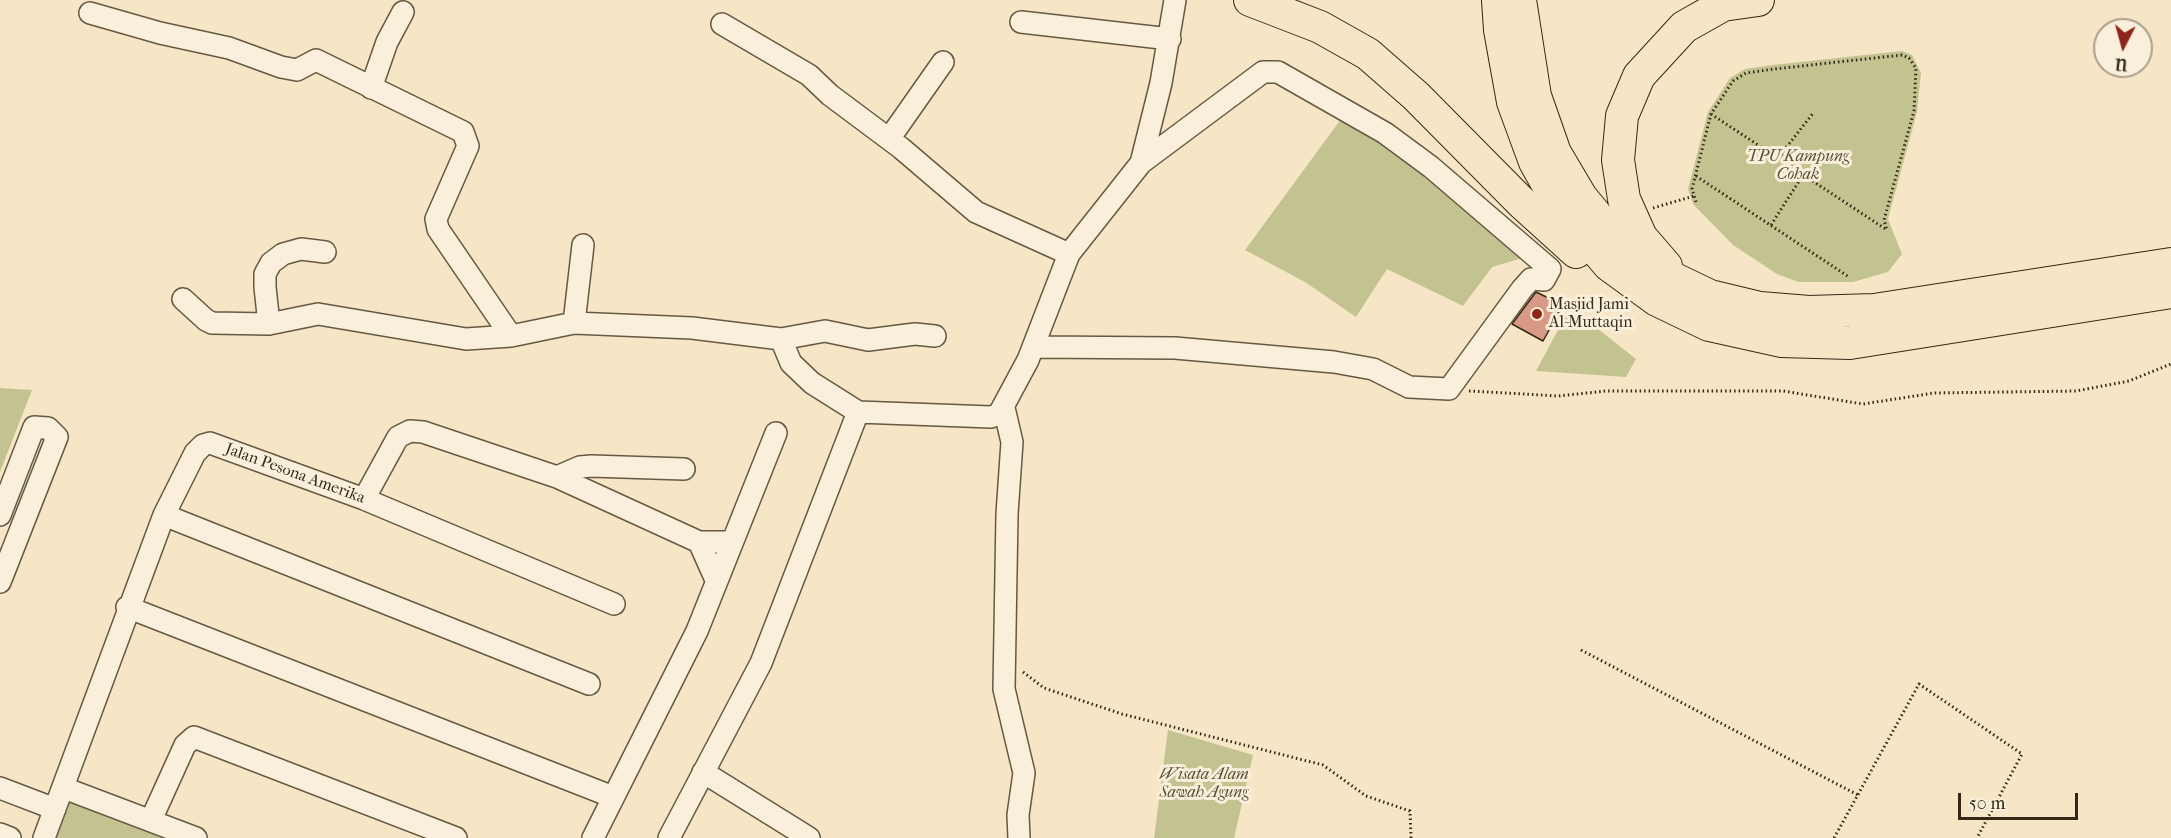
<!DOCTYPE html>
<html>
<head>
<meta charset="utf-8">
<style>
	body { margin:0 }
	#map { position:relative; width:2171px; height:838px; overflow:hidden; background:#f6e6c6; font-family:"IM FELL French Canon",serif }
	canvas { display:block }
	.north { position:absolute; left:2093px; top:18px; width:60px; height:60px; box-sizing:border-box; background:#f9efda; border:2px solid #ab9f8c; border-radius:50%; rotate:186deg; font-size:16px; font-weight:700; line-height:24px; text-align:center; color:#362816 }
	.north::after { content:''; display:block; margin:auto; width:21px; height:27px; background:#8f2418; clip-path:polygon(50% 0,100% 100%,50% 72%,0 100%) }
	.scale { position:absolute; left:1958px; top:793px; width:120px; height:27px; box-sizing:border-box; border:3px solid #362816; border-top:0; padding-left:8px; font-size:18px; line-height:21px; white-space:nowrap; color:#362816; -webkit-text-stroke:4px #f9efda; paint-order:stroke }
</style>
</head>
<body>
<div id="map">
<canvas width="2171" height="838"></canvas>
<div class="north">U</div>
<div class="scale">50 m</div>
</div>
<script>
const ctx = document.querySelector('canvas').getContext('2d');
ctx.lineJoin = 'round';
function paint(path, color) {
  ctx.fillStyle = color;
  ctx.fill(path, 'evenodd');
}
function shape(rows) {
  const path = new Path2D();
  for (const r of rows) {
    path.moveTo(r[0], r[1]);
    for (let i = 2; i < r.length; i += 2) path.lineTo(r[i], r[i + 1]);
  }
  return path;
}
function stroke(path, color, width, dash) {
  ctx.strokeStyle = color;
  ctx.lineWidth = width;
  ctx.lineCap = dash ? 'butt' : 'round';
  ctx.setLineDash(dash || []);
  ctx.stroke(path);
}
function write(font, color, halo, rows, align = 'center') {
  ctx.font = font + ' "IM FELL French Canon",serif';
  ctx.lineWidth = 6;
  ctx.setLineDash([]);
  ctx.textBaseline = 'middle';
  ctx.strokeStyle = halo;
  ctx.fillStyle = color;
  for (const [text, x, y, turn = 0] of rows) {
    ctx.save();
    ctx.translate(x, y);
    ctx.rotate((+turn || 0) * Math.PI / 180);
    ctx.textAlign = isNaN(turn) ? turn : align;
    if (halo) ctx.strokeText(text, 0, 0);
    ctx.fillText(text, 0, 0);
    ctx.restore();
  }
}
paint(shape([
	[1902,51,1912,55,1921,73,1917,112,1888,219,1902,254,1888,272,1853,282,1798,282,1777,274,1733,245,1693,204,1688,189,1708,112,1730,78,1745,69,1773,65],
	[1344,115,1398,151,1526,257,1492,267,1463,306,1387,269,1356,317,1305,282,1245,250],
	[1574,300,1583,317,1636,359,1626,377,1536,371],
	[0,388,32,390,0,472],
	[1168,730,1253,755,1234,838,1154,838],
	[70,798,186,838,49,838]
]), '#c3c391');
const building = shape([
	[1536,292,1563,305,1543,341,1512,324,1536,292]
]);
paint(building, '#d89a86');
stroke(building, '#362816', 1.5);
const minor = shape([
	[90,13,160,33,229,48,281,67,297,70,316,60,463,132,468,146,436,219,438,229,511,336],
	[1021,22,1170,39],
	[722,24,809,75,830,95,901,148,976,212,1069,254],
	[371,88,387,42,403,12],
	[889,139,943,62],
	[1141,163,1161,83,1175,0],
	[183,299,206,320,212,323,269,324,318,314,466,339,511,336,574,323,692,328,781,339,825,331,868,340,915,334,935,336],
	[574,323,583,245],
	[269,324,265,287,265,274,271,263,283,254,301,249,325,252],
	[781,339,791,363,812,383,858,412],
	[1004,408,1012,442,1007,514,1004,689,1024,773,1018,815,1019,838],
	[557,477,580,467,591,466,684,469],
	[364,499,398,437,410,431,423,432,557,477,699,542],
	[0,515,34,427,48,428,57,437,0,582],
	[164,515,589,684],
	[716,580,699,542,732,542],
	[127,607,613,797],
	[703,772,809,838],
	[0,788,55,809],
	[64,788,196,838],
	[151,820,185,745,194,737,456,838],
	[0,834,10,838],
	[44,838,164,515,195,453,203,445,210,443,364,499,614,604],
	[593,838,697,631,776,433],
	[669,838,761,663,858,412,991,417,999,414,1028,360,1069,254,1141,163,1263,72,1278,72,1385,133,1431,167,1550,269,1544,280,1531,279,1522,289,1449,389,1409,387,1373,369,1334,362,1175,348,1034,347]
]);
const highway = shape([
	[1250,0,1320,27,1368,54,1416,96,1523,204,1576,252],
	[1498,0,1500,30,1513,102,1535,162,1562,210,1609,265,1657,300,1709,325,1781,341,1850,343,2171,292],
	[1520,0,1535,96,1555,153,1581,197,1624,249,1662,273,1710,296,1760,308,1809,312,1874,310,2171,264],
	[1666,266,1641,237,1624,199,1618,160,1622,116,1639,76,1684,27,1723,5,1758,0]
]);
stroke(minor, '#665842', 24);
stroke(highway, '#362816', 34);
stroke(shape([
	[1711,114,1887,230],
	[1778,158,1814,112],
	[1696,176,1849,277],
	[1696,202,1692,189,1711,114,1733,81,1746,73,1774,69,1902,55,1909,58,1916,68,1914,111,1884,220,1887,230],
	[1653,208,1694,196],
	[1771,225,1803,175],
	[1469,391,1558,396,1606,391,1783,391,1863,404,1934,393,2076,391,2129,381,2171,364],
	[1581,650,1858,795],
	[1023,672,1044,688,1122,714,1323,765,1366,796,1410,811,1411,838],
	[1834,838,1919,684,2022,754,1977,838]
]), '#362816', 3, [1.5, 3]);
stroke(minor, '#f9efda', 21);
stroke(highway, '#f6e6c6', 32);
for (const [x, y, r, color] of [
	[1537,314,6,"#8f2418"]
]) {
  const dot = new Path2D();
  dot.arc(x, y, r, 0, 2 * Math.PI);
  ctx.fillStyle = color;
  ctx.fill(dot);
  stroke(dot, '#f9efda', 2);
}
write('italic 16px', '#594f35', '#f9efda', [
	["TPU Kampung",1798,157],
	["Cohak",1798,175],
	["Wisata Alam",1204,775],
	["Sawah Agung",1204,793]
]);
write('16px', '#362816', '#f9efda', [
	["Masjid Jami",1549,305],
	["Al-Muttaqin",1549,323]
], 'left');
write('16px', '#362816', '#f9efda', [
	["Jalan Pesona Amerika",295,474,20]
]);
</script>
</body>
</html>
